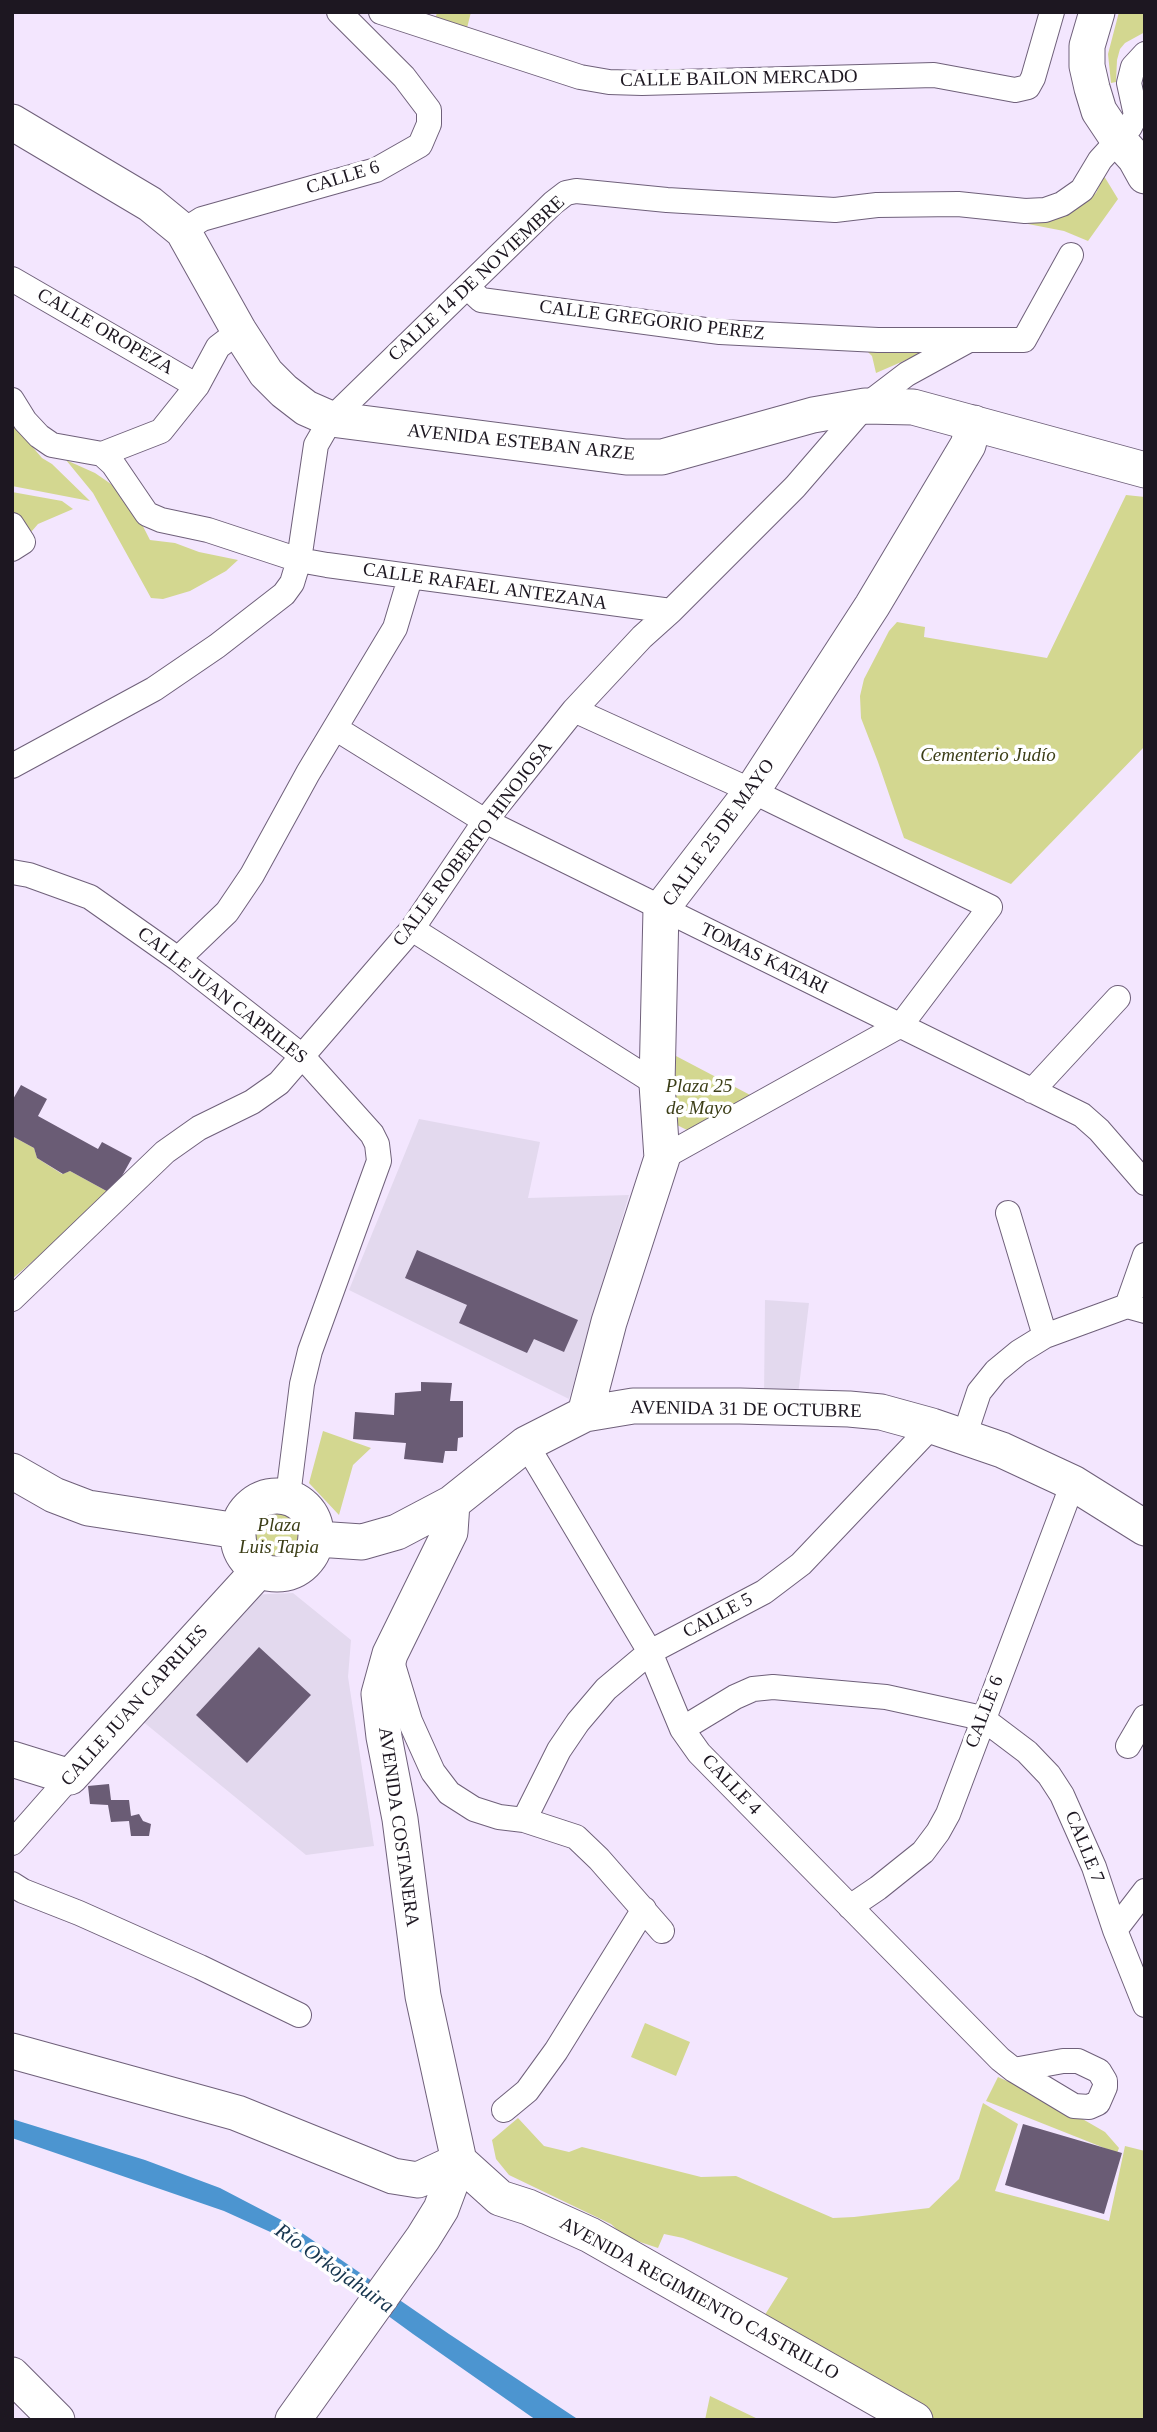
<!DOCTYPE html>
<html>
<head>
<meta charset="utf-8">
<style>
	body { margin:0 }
	#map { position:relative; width:1157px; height:2432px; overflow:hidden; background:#f3e6fe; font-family:Georgia,serif }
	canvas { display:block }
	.frame { position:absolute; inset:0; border:14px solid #1d1721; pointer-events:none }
</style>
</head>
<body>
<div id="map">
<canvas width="1157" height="2432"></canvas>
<div class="frame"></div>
</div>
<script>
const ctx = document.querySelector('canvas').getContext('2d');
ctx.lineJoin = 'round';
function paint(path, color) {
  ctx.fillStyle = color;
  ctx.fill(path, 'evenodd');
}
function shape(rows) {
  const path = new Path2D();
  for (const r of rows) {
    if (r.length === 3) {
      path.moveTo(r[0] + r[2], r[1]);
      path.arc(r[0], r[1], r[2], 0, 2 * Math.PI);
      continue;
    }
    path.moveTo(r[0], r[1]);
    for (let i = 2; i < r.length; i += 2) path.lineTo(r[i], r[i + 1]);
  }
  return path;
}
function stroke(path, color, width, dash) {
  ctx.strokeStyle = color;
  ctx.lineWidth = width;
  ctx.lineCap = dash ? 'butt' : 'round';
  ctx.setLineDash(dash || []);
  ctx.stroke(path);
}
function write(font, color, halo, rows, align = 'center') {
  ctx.font = font + ' Georgia,serif';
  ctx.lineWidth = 7;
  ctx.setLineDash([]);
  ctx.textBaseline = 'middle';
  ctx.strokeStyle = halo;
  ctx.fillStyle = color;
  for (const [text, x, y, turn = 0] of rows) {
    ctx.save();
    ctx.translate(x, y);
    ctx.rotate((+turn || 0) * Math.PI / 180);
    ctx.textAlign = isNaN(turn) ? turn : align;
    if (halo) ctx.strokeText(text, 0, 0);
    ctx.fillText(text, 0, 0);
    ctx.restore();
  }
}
paint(shape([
	[419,1119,540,1142,528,1198,629,1195,569,1399,349,1290],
	[765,1300,809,1303,798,1395,764,1396],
	[293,1593,351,1640,348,1677,374,1846,306,1855,141,1720,248,1595]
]), '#e3d9ee');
paint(shape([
	[437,12,471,12,467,28,435,21],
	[1119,12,1143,12,1145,32,1125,43,1120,49,1117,60,1116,82,1111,83,1108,54],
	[1104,176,1118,199,1088,241,1064,231,1028,224,1028,222,1069,214,1096,193],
	[929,350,876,373,872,356,867,351],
	[12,423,42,458,52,464,90,501,12,486],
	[66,460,95,473,127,495,150,540,175,543,199,552,238,560,226,571,190,591,163,599,151,598,93,493],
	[12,492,62,501,73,509,38,524,25,539,12,520],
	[1126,495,1145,497,1145,746,1011,884,904,838,878,762,861,718,860,696,864,679,889,631,897,622,925,627,924,637,1047,658],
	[676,1056,754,1097,691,1132,673,1123],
	[12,1136,34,1148,37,1158,62,1174,70,1171,112,1194,12,1279],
	[323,1431,371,1448,353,1465,339,1515,309,1483],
	[278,1536,24],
	[645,2023,690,2042,676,2076,631,2057],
	[998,2077,1048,2099,1105,2132,1119,2148,1117,2153,986,2101],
	[983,2103,1018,2124,995,2191,1109,2221,1125,2146,1145,2151,1145,2420,930,2420,756,2329,788,2278,683,2238,664,2234,658,2248,625,2237,611,2224,509,2175,496,2159,492,2140,518,2118,544,2146,569,2152,582,2147,701,2177,736,2176,833,2218,854,2217,929,2208,959,2179],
	[710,2396,760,2420,705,2420]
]), '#d3d790');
paint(shape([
	[12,2119,145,2160,220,2188,289,2224,449,2334,579,2420,536,2420,413,2334,277,2235,224,2211,12,2138]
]), '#4c95d0');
paint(shape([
	[21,1085,47,1099,38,1116,98,1149,102,1142,132,1158,112,1194,70,1171,63,1174,37,1158,34,1148,12,1136,12,1101],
	[417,1250,578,1320,564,1352,534,1339,527,1353,459,1323,467,1305,405,1278],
	[421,1382,452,1383,450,1401,463,1401,463,1437,458,1438,457,1451,445,1451,443,1463,404,1459,406,1443,353,1439,355,1412,394,1415,395,1393,421,1391],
	[259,1647,311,1695,247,1763,196,1715],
	[109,1784,111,1800,129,1800,131,1816,139,1814,143,1821,151,1824,149,1836,131,1836,129,1821,111,1822,108,1805,90,1804,88,1786],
	[1023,2124,1122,2153,1104,2214,1005,2185]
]), '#6a5c75');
const street = shape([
	[381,12,580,77,609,82,642,83,934,75,1015,90,1028,87,1033,78,1052,12],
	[183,231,202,219,376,170,420,145,429,124,429,110,404,77,339,12],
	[12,279,197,386],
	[467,287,481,300,720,332,878,340,1024,340,1071,255],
	[12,400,25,421,39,436,52,445,102,454,113,464,147,514,161,520,208,530,299,560,327,565,671,611],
	[102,454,161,431,197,386,218,347,239,331],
	[12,525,23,542,12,549],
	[574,710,752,791,990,907,901,1025,662,1158],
	[335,728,485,821,1082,1115,1099,1130,1145,1183],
	[12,766,154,689,217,646,284,594,292,583,299,560,316,445,331,419,553,203,566,193,576,191,667,200,835,210,877,205,958,204,1025,211,1045,210,1062,204,1082,190,1100,160,1130,127,1136,115,1129,83,1133,67,1145,54],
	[12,872,29,875,90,897,178,959,302,1056,372,1134,377,1144,379,1161,310,1351,302,1384,288,1496],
	[412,929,657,1084],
	[178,959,227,912,252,875,308,773,395,628,410,578],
	[1032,1091,1118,998],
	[1008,1213,1045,1336],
	[12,1299,165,1152,199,1128,252,1102,279,1083,412,929,485,821,574,710,642,637,671,611,795,487,865,406,907,374,969,340],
	[1127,1306,1145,1255],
	[964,1437,979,1392,996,1371,1019,1352,1045,1336,1127,1306,1145,1311],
	[526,1444,650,1652,682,1729,699,1753,1000,2059,1014,2070,1074,2106,1089,2107,1098,2103,1105,2087,1105,2081,1099,2071,1078,2061,1063,2061,1014,2070],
	[390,1655,410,1721,433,1772,449,1793,474,1809,499,1817,524,1820,576,1837,599,1859,662,1931],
	[682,1729,735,1697,753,1689,773,1687,886,1697,982,1718,1027,1752,1049,1775,1062,1795,1094,1867,1115,1930,1145,2005],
	[1128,1746,1145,1717],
	[524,1820,559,1750,578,1722,606,1689,650,1652,764,1592,801,1564,932,1426],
	[12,1843,70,1777],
	[12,1884,23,1891,79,1913,200,1967,299,2015],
	[850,1907,878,1888,923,1852,938,1832,948,1814,1073,1483],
	[1115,1930,1145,1891],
	[504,2110,527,2091,556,2051,644,1909]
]);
const secondary = shape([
	[1097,12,1087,46,1087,66,1092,88,1099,111,1117,138,1135,158,1145,176],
	[12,122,150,204,183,231,239,331,266,373,284,391,306,408,331,419,626,457,662,457,813,415,865,406,913,407,1145,470],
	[585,1414,609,1322,662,1158,657,1084,661,909,752,791,872,606,968,445,974,423],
	[12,1471,54,1495,88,1508,238,1531],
	[277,1535,39],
	[452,1503,450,1532,390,1654,379,1694,384,1737,400,1819,423,1996,459,2161],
	[317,1539,362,1542,397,1532,452,1503,526,1444,585,1414,633,1406,740,1406,849,1409,881,1412,932,1426,1002,1450,1073,1483,1145,1528],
	[12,1759,70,1777,259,1570],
	[12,2051,237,2113,393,2176,418,2180,459,2161],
	[459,2161,500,2198,528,2207,590,2235,915,2420],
	[12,2375,57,2420],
	[293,2420,423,2238,441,2209,459,2161]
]);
stroke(street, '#6f607a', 26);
stroke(secondary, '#6f607a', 37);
stroke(street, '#fff', 24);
stroke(secondary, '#fff', 35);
write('19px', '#1d1721', '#fff', [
	["CALLE BAILON MERCADO",739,79,-1],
	["CALLE 6",343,178,-17],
	["CALLE 14 DE NOVIEMBRE",477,279,-43],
	["CALLE GREGORIO PEREZ",652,321,7],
	["CALLE OROPEZA",105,332,30],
	["AVENIDA ESTEBAN ARZE",521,443,6],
	["CALLE RAFAEL ANTEZANA",485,587,8],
	["CALLE 25 DE MAYO",719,833,-54],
	["CALLE ROBERTO HINOJOSA",473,844,-53],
	["TOMAS KATARI",764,959,26],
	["CALLE JUAN CAPRILES",222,996,38],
	["AVENIDA 31 DE OCTUBRE",746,1410,1],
	["CALLE 5",718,1616,-28],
	["CALLE JUAN CAPRILES",135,1706,-48],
	["CALLE 6",985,1712,-69],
	["CALLE 4",731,1785,46],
	["AVENIDA COSTANERA",398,1827,82],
	["CALLE 7",1084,1847,68],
	["AVENIDA REGIMIENTO CASTRILLO",699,2299,29]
]);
write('italic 19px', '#3c3e17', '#fff', [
	["Cementerio Judío",988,756],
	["Plaza 25",699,1087],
	["de Mayo",699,1109],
	["Plaza",279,1526],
	["Luis Tapia",279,1548]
]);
write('italic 21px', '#15344d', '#fff', [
	["Río Orkojahuira",334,2269,35]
]);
</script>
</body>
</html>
